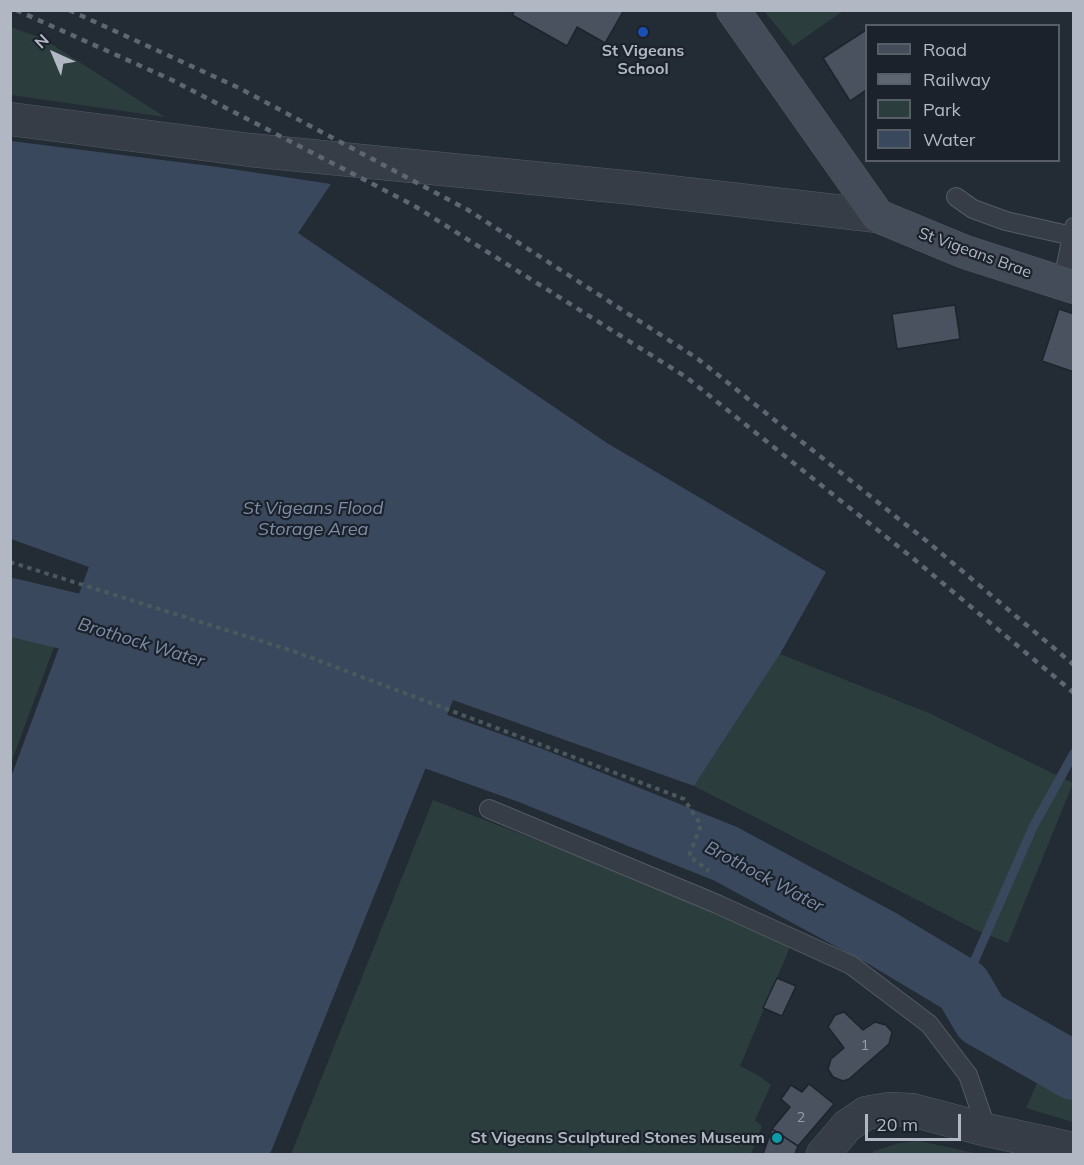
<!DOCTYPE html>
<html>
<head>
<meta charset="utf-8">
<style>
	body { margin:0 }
	#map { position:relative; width:1084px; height:1165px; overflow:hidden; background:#232b35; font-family:Mulish,sans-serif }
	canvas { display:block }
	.frame { position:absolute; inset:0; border:12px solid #b1b8c3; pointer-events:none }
	.legend { position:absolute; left:865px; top:24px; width:195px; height:138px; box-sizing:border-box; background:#1c222b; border:2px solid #585e68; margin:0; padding:8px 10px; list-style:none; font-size:18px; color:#b1b8c3 }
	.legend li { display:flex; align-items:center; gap:12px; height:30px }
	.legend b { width:30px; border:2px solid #585e68 }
	.north { position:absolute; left:24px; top:24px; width:60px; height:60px; -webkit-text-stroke:4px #1c222b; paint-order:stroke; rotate:316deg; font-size:16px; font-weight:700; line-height:24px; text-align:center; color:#b1b8c3 }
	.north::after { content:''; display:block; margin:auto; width:21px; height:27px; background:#b1b8c3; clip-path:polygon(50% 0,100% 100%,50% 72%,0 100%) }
	.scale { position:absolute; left:865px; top:1114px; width:96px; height:27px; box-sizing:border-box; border:3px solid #b1b8c3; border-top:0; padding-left:8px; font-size:18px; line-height:21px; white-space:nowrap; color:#b1b8c3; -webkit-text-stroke:4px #1c222b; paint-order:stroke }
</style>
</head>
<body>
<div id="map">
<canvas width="1084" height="1165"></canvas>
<div class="frame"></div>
<ul class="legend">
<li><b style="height:8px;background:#454c59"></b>Road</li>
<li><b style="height:8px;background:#5e6672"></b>Railway</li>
<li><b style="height:16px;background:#2c3d3d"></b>Park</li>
<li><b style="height:16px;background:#3a485d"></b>Water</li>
</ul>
<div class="north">N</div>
<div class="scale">20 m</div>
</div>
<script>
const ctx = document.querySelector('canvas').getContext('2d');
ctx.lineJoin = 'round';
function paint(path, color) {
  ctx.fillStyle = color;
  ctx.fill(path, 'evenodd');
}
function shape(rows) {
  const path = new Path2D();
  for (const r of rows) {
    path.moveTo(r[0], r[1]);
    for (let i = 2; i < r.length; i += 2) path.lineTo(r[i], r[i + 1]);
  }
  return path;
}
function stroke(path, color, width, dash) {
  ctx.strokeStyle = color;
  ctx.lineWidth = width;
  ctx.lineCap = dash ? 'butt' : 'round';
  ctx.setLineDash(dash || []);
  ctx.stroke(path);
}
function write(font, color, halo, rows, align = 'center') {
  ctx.font = font + ' Mulish,sans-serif';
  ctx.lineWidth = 4.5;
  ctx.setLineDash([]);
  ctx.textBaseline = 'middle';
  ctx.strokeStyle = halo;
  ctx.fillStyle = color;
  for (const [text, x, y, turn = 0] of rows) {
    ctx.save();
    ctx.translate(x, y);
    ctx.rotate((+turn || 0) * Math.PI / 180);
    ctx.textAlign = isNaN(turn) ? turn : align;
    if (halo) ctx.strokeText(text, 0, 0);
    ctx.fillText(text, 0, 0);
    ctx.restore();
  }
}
paint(shape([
	[764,11,843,11,793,46],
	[10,27,42,38,165,117,11,95],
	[11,631,56,642,11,763,10,631],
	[780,654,929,713,1073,783,1008,943,974,929,694,786],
	[433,800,676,894,790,947,740,1066,758,1075,771,1085,755,1120,762,1126,751,1154,291,1154],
	[1042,1072,1073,1086,1073,1122,1026,1108],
	[919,1141,957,1149,978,1154,871,1154,874,1151,899,1143]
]), '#2c3d3d');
paint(shape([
	[11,141,218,167,331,184,298,233,607,443,826,572,780,654,694,786,453,700,270,1154,11,1154,11,777,89,567,11,539]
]), '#3a485d');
stroke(shape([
	[963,987,1033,827,1074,753]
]), '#3a485d', 9);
stroke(shape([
	[10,607,111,631,145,642],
	[359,714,532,776,726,854,883,939,963,987,981,1018,1074,1071]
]), '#3a485d', 58);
const building = shape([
	[515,10,624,10,605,43,577,27,567,46,512,15,515,10],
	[866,30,866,90,850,101,823,58,866,30],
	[955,305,960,339,897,349,892,314,955,305],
	[1059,309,1074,314,1074,372,1042,361,1059,309],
	[777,978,796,986,782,1016,763,1008,777,978],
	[844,1012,863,1030,875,1022,886,1025,892,1032,889,1044,849,1079,843,1081,833,1077,828,1069,831,1059,844,1048,828,1027,835,1015,844,1012],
	[809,1084,834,1104,798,1146,772,1129,790,1107,781,1099,791,1085,802,1092,809,1084],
	[772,1129,798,1146,795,1154,763,1154,772,1129]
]);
paint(building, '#4a525f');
stroke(building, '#1e242d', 1.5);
const lane = shape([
	[956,197,973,209,1006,221,1072,236],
	[1062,284,1074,227],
	[489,809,717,904,851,965,929,1024,968,1075,987,1130]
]);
const street = shape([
	[10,119,250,150,634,188,878,216],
	[823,1154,847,1126,866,1113,889,1109,912,1110,987,1130,1074,1149]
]);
const secondary = shape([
	[733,10,878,216,965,252,1074,287]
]);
stroke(lane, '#545b64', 20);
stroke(street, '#545b64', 34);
stroke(secondary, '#545b64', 34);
stroke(shape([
	[10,562,296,652,684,799,701,825,689,856,709,871]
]), '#4a595b', 4, [4.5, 4.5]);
stroke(lane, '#363d46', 18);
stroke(street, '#363d46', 33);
stroke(secondary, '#454c59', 33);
stroke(shape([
	[16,10,172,80,413,205,686,377,915,560,1074,693],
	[69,10,239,88,468,210,698,359,929,543,1074,665]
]), '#5e6672', 4.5, [6, 6]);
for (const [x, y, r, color] of [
	[643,32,6,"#1a4fb4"],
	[777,1138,6,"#0f9aa8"]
]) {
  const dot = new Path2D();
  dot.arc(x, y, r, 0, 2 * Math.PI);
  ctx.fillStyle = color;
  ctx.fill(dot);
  stroke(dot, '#1c222b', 2);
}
write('14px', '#979eaa', null, [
	["1",865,1046],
	["2",801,1118]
]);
write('bold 16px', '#b1b8c3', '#1c222b', [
	["St Vigeans",643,51],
	["School",643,69],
	["St Vigeans Sculptured Stones Museum",765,1138,"right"]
]);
write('16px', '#b1b8c3', '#1c222b', [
	["St Vigeans Brae",975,253,20]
]);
write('italic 18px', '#7c8ea8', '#1c222b', [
	["St Vigeans Flood",313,509],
	["Storage Area",313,530],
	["Brothock Water",141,643,17],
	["Brothock Water",764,877,28]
]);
</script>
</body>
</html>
